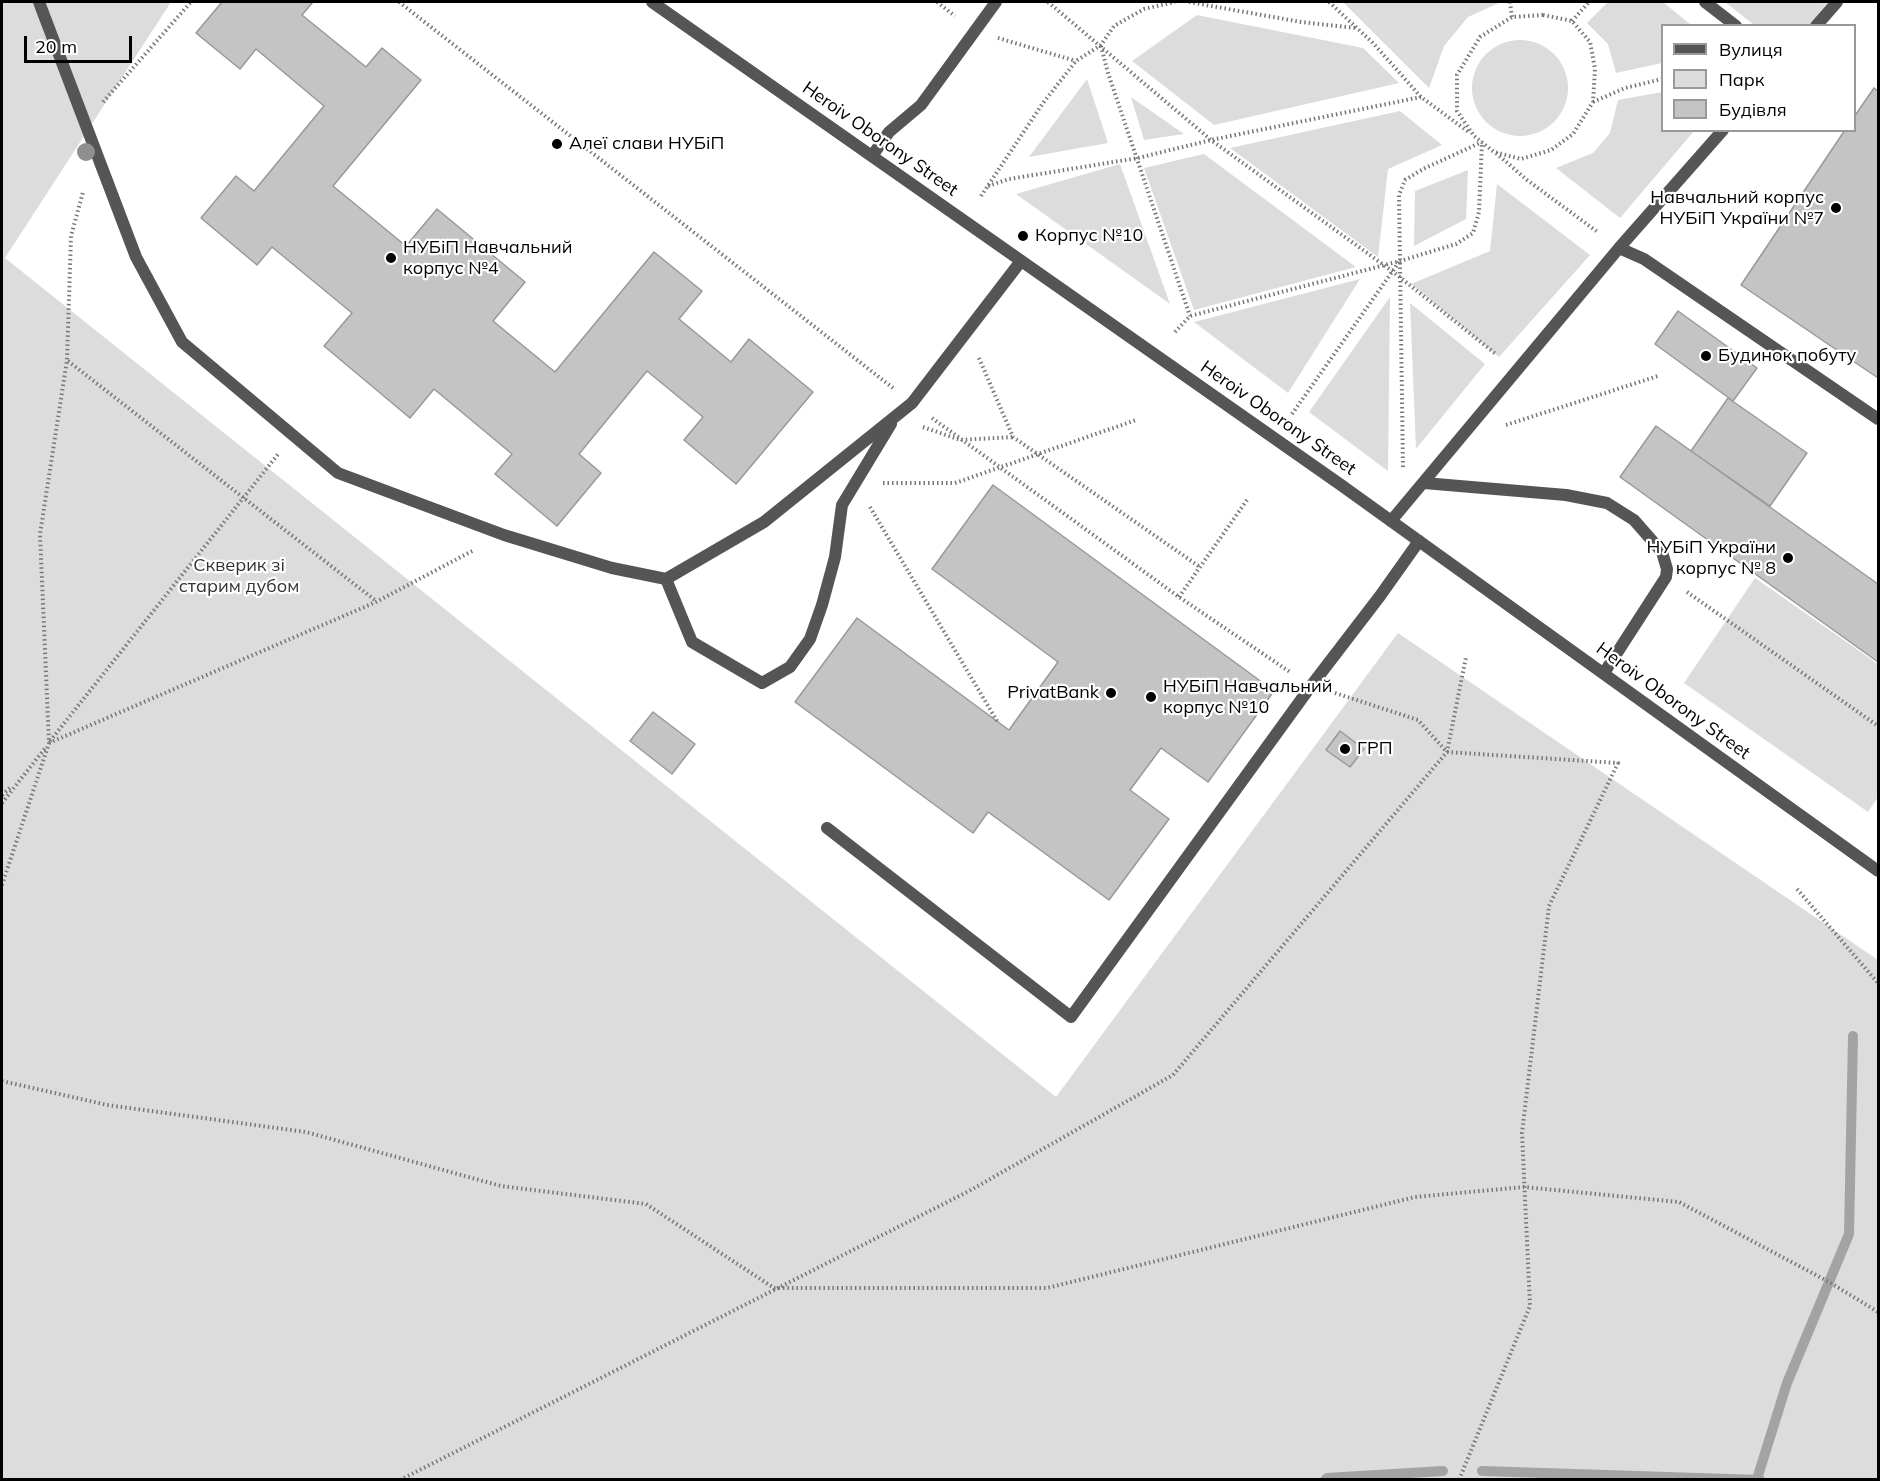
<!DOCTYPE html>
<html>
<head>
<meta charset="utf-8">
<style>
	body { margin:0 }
	#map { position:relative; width:1880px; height:1481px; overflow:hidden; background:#fff; font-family:Mulish,sans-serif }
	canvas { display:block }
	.frame { position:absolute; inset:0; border:3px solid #000; pointer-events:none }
	.legend { position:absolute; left:1661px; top:24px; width:195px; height:108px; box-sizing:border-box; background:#fff; border:2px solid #999; margin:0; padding:8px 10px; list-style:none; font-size:18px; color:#000 }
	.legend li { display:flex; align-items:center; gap:12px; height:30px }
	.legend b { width:30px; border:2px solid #999 }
	.scale { position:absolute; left:24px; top:36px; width:108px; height:27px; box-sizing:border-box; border:3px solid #000; border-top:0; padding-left:8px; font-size:18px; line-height:21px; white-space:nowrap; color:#000; -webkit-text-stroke:4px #fff; paint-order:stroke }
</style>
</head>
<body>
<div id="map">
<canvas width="1880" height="1481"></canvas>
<div class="frame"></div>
<ul class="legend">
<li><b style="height:8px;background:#555"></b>Вулиця</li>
<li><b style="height:16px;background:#dcdcdc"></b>Парк</li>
<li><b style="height:16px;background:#c4c4c4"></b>Будівля</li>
</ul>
<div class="scale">20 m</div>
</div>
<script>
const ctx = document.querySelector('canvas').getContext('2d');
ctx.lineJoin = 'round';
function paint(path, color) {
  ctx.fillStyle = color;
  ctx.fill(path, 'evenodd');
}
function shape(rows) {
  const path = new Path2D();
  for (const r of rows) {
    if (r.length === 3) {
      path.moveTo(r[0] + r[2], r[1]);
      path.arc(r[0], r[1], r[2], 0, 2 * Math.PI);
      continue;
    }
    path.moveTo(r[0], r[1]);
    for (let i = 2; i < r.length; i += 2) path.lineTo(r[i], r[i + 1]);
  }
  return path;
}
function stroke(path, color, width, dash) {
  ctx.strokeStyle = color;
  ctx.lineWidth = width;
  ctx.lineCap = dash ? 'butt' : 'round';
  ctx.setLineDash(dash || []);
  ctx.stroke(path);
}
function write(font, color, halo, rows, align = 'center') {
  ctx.font = font + ' Mulish,sans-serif';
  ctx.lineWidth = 4.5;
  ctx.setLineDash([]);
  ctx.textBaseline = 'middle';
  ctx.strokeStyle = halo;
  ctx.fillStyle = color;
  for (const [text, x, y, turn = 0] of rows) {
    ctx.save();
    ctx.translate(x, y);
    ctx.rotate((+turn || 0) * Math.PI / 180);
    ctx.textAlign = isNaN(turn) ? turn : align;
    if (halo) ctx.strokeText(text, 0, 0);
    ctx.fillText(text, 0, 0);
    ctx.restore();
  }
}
paint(shape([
	[2,2,171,2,5,258,1056,1097,1398,633,1878,960,1878,1479,2,1480],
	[1343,2,1498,2,1499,3,1468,17,1444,46,1429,88],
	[1608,2,1663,2,1691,25,1662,26,1662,63,1616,73,1608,44,1587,23],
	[1725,2,1828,2,1808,26,1754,25],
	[1197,15,1363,48,1399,83,1214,125,1132,61],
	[1520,88,48],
	[1087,79,1108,143,1029,157],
	[1662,92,1662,130,1694,131,1620,218,1556,168,1593,153,1610,133,1618,100],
	[1131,97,1184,134,1144,140],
	[1400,111,1442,145,1388,169,1378,257,1230,148],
	[1204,154,1356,267,1194,310,1144,168],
	[1120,164,1170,304,1016,194],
	[1468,170,1466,219,1414,246,1415,191],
	[1497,184,1590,255,1499,357,1411,284,1490,251],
	[1360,279,1288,393,1194,322],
	[1390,297,1388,471,1309,412],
	[1410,303,1485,364,1416,449],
	[1755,578,1878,664,1878,797,1868,812,1684,683]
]), '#dcdcdc');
stroke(shape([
	[1482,1471,1760,1480],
	[1757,1479,1787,1383,1849,1234,1853,1036],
	[1325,1480,1327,1478,1443,1471]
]), '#a3a3a3', 10);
const building = shape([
	[222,2,313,2,302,15,366,67,382,48,421,80,333,186,406,246,437,209,525,282,493,321,555,372,654,252,702,291,679,319,731,362,749,339,813,392,736,484,684,440,703,417,647,371,579,454,601,473,557,526,495,474,512,454,434,389,410,418,324,346,352,313,272,247,257,265,201,218,236,176,254,191,324,106,256,49,240,69,196,33,222,2],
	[1874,88,1878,91,1878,378,1741,285,1845,130,1854,130,1854,117,1874,88],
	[1678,311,1757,368,1733,401,1655,344,1678,311],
	[1728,398,1807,453,1770,506,1691,451,1728,398],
	[1656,426,1878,584,1878,662,1620,477,1656,426],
	[993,485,1274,691,1208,782,1161,748,1130,790,1169,819,1109,900,988,812,973,833,795,702,857,618,1009,730,1058,662,932,569,993,485],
	[653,712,695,744,672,774,630,741,653,712],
	[1340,731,1364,749,1350,767,1326,750,1340,731]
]);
paint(building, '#c4c4c4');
stroke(building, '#999', 1.5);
stroke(shape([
	[399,2,893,388],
	[937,2,955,16],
	[1048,2,1211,140,1392,271,1497,355],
	[1189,2,1301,22,1356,28],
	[1329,2,1373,43,1421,97,1470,133],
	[1510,2,1512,17],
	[1543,15,1572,21,1590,42,1595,69,1593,102,1573,134,1551,150,1521,159,1494,152,1474,136,1457,111,1457,75,1480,37,1512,17,1543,15],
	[1572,21,1589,2],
	[998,38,1076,61],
	[1101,46,1108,73,1190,316],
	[103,102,191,2],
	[1593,102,1625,88,1662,79],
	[1496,153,1527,180,1599,233],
	[988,186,1009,179,1138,158,1211,140,1421,97],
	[981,196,1043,103,1076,61,1101,45,1114,26,1144,9,1175,2],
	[1175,332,1190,316,1400,261,1456,244,1473,233,1479,212,1482,143],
	[979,358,1013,437,1200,567],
	[68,361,376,601],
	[1292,414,1399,262],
	[932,418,1179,597,1290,672],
	[1506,425,1658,376],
	[923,427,960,440,1013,437],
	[1403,467,1399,195,1405,180,1423,169,1482,142],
	[883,483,955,483,1136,420],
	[870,507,997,721],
	[1687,592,1878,726],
	[1179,597,1247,500],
	[1335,693,1418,720,1447,752,1618,763,1549,906,1522,1133,1530,1306,1459,1480],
	[50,741,279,453],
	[49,743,376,602,474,550],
	[2,795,11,787],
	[2,803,46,747],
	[2,885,49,743,40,534,67,360,71,236,83,192],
	[1797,889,1878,983],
	[2,1081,107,1105,306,1132,501,1186,646,1204,774,1288,1047,1288,1415,1197,1524,1187,1679,1202,1829,1282,1878,1312],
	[400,1480,969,1191,1173,1075,1447,752,1466,657]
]), '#777', 4, [1.5, 3]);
stroke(shape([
	[39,2,136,257,182,342,338,473,504,535,612,568,666,579,764,522,912,403,1021,261],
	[1705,2,1736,26],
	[1816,26,1837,2],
	[872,156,889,132,921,105,996,2],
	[1619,248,1644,259,1878,419],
	[1424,483,1566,495,1607,503,1634,520,1662,552,1667,569,1666,577,1604,673],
	[1391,521,1619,248,1723,130],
	[666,579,692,642,762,683,790,667,810,639,822,605,835,557,842,505,891,424],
	[827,828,1071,1017,1311,686,1380,596,1419,541]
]), '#555', 12);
stroke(shape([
	[652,2,1341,485,1878,871]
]), '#555', 12);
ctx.fillStyle = '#8f8f8f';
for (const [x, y] of [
	[86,152]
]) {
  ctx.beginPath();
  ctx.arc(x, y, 9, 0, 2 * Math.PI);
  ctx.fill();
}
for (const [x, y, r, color] of [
	[557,144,6,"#000"],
	[1836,208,6,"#000"],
	[1023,236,6,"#000"],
	[391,258,6,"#000"],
	[1706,356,6,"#000"],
	[1788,558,6,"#000"],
	[1111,693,6,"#000"],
	[1151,697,6,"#000"],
	[1345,749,6,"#000"]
]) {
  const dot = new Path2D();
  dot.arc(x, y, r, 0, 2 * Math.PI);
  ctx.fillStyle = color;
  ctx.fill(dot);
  stroke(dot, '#fff', 2);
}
write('18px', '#000', '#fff', [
	["Heroiv Oborony Street",880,139,35],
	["Heroiv Oborony Street",1278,418,35],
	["Heroiv Oborony Street",1673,701,36]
]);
write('18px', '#000', '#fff', [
	["Алеї слави НУБіП",569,144],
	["Навчальний корпус",1824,198,"right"],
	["НУБіП України №7",1824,219,"right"],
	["Корпус №10",1035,236],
	["НУБіП Навчальний",403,248],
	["корпус №4",403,269],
	["Будинок побуту",1718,356],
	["НУБіП України",1776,548,"right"],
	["корпус № 8",1776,569,"right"],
	["НУБіП Навчальний",1163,687],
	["корпус №10",1163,708],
	["PrivatBank",1099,693,"right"],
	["ГРП",1357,749]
], 'left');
write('18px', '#333', '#fff', [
	["Скверик зі",239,566],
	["старим дубом",239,587]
]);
</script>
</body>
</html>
